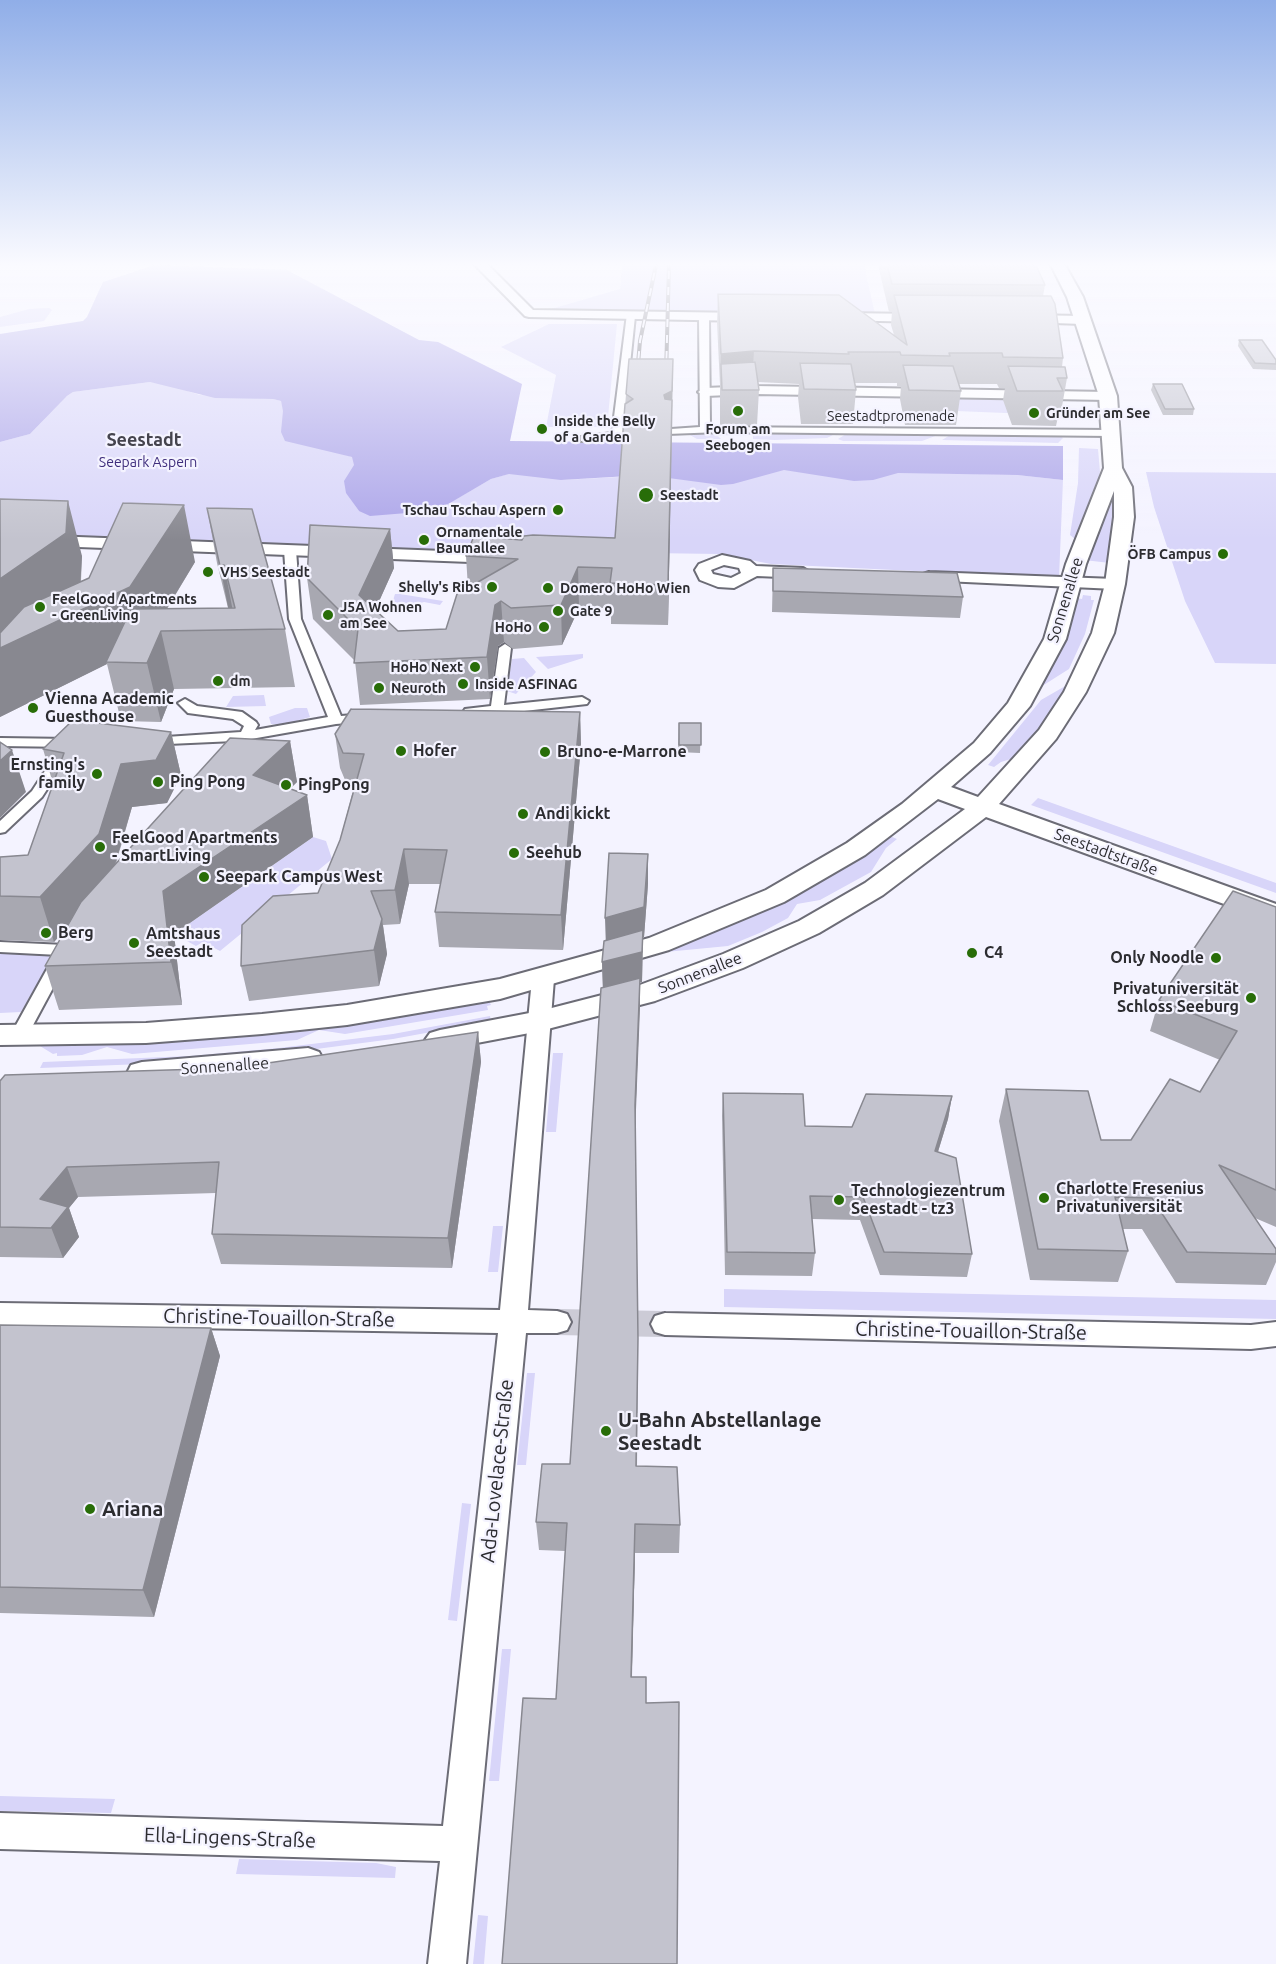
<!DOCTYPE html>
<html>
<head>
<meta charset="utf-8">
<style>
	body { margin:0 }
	canvas { display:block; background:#f4f3ff }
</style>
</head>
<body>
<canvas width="1276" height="1964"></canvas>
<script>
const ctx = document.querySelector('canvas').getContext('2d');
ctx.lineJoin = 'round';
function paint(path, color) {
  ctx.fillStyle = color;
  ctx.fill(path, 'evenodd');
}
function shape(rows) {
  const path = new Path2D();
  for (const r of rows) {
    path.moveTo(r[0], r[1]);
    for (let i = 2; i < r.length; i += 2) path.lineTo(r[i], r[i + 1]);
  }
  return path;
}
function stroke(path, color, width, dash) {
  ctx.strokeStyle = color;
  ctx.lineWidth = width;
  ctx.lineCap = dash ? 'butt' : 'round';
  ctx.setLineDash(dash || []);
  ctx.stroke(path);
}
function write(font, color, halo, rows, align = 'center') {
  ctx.font = font + ' Ubuntu,sans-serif';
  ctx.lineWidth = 4.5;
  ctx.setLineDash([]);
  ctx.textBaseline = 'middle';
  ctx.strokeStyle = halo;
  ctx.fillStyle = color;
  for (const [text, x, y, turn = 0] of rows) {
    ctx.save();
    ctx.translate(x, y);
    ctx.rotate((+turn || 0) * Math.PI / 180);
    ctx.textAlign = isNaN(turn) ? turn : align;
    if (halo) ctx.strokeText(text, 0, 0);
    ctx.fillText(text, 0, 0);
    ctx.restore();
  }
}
paint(shape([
	[622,265,864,265,875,314,541,312,620,289],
	[49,308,52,310,44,321,0,327,0,317,29,309],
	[549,324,617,324,607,427,546,427,556,375,501,347],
	[150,382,165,384,200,395,273,399,281,401,283,408,334,451,352,457,355,461,350,498,359,511,444,506,491,479,515,472,560,476,562,480,767,469,1017,475,1063,480,1059,578,771,564,720,554,575,552,557,557,0,536,0,442,30,434,67,396,73,392],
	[952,398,1051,399,1016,413,1006,413,956,411],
	[712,432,715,434,755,432,835,434,827,438,775,440,753,439,753,435,731,435,718,436,721,439,697,439,690,435],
	[846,434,935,434,938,435,922,441,843,441,838,439],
	[958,434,1060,435,1063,438,1058,443,942,440,950,435],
	[1079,448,1098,449,1100,472,1097,487,1091,502,1088,504,1089,509,1075,539,1070,535,1078,483],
	[1146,472,1276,473,1276,664,1215,663,1185,601,1154,507],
	[1108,498,1116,499,1116,505,1113,509,1115,512,1110,563,1084,560],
	[395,594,400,594,443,601,440,605,424,602,410,606,411,612,389,613],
	[1083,595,1091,596,1091,600,1094,600,1085,634,1069,669,1039,688,1061,646,1077,598,1082,599],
	[583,654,583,658,548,669,536,657],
	[524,658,536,672,516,694,507,691,512,659],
	[1074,681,1056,711,1014,758,1001,762,994,767,988,765,1041,700],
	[264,695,266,706,226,707,233,696],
	[295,708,307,708,310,717,283,725,271,724,269,717],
	[1038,798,1276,883,1276,893,1031,805],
	[890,836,897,839,886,848,871,872,820,900,797,904,788,918,762,932,728,946,655,953,757,913,825,878],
	[313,837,326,841,332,859,220,951,203,942,196,946,174,934],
	[0,952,54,954,21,1012,0,1013],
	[495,996,496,1000,489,1001,491,1005,487,1006,488,1010,345,1034,319,1030,297,1040,132,1054,107,1047,82,1055,57,1056,57,1053,53,1054,40,1046,40,1043],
	[490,1016,491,1021,393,1039,278,1054,194,1062,40,1068,43,1062,190,1056,279,1048,393,1034],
	[553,1053,563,1053,556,1132,546,1132],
	[493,1226,503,1226,498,1272,488,1272],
	[724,1289,1276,1300,1276,1319,724,1307],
	[527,1373,535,1373,526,1465,517,1465],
	[462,1503,471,1504,457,1621,448,1620],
	[502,1649,511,1649,499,1781,489,1781],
	[0,1796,115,1799,111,1813,0,1811],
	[239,1859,376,1863,396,1867,395,1878,236,1874],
	[478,1915,488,1916,484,1964,473,1964]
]), '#d8d5f9');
paint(shape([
	[155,265,287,270,419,340,438,342,522,384,510,441,1063,446,1063,480,1017,475,898,473,873,480,854,481,784,470,733,484,721,485,646,475,561,480,509,474,491,479,450,503,432,511,370,516,359,511,346,493,344,481,354,465,352,457,285,441,281,432,283,411,281,401,273,399,215,398,150,382,73,392,67,396,30,434,0,442,0,334,83,321,87,317,103,282]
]), '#aca5e9');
stroke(shape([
	[557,1322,665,1324]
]), '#cccbd6', 26, [26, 14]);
const pedestrian = shape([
	[704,313,709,316,710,427,1111,430,1116,433,1111,436,721,432,667,434,666,432,671,429,700,427,699,316,704,313],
	[627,314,635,316,623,432,631,435,626,438,581,441,581,437,612,433,627,314],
	[290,547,296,550,301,619,341,716,366,714,371,715,373,718,371,721,336,724,251,739,246,745,241,746,236,745,235,741,146,745,144,742,151,738,241,732,244,726,233,719,188,713,178,703,185,699,197,706,242,712,256,722,258,725,255,730,328,717,289,619,284,550,290,547],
	[505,644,511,648,504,705,582,697,589,701,587,704,497,714,465,715,463,712,465,709,491,706,499,648,505,644],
	[0,738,71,739,78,743,71,747,0,746,0,738],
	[63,750,70,754,42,797,5,832,0,833,0,821,32,791,58,751,63,750],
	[0,942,65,945,71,946,73,950,71,954,62,955,68,960,25,1040,19,1042,13,1040,10,1036,52,960,59,955,0,952,0,942]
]);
const minor = shape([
	[475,265,488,265,533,310,748,313,754,317,748,321,529,317,525,316,475,265],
	[841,313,922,314,928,318,922,322,837,320,835,317,841,313],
	[1027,315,1083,316,1089,320,1083,324,1023,322,1021,319,1023,316,1027,315],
	[755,386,1108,392,1115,396,1108,400,755,394,705,396,698,392,705,388,755,386],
	[0,534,496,553,504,558,496,563,0,544,0,534],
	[722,555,750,561,756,566,803,568,811,573,803,578,757,576,734,588,718,587,700,580,695,570,699,564,722,555],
	[724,565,739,568,741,573,731,578,713,574,711,570,724,565],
	[929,572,1115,579,1123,584,1115,589,923,580,921,577,923,574,929,572],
	[543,972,551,974,554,979,528,1310,557,1311,567,1314,571,1322,567,1330,557,1333,526,1333,466,1964,428,1964,440,1861,0,1849,0,1813,443,1826,498,1333,0,1325,0,1303,500,1310,532,979,535,974,543,972],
	[665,1313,1251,1325,1276,1322,1276,1346,1251,1349,665,1335,655,1332,651,1324,655,1316,665,1313]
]);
const tertiary = shape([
	[1051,265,1065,265,1083,297,1117,396,1122,468,1132,487,1134,517,1125,584,1114,633,1086,692,1056,739,999,804,1276,904,1276,923,986,817,883,895,819,933,743,968,655,1001,540,1031,440,1050,430,1047,425,1040,430,1033,440,1030,540,1011,637,986,723,954,799,921,865,883,965,809,938,799,865,855,784,902,669,950,500,999,347,1025,262,1034,146,1043,0,1045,0,1025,146,1023,262,1014,347,1005,500,979,649,938,766,890,847,843,902,804,974,743,1008,703,1044,639,1066,564,1104,468,1099,396,1067,297,1051,265],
	[1114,491,1114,517,1105,584,1092,633,1064,692,1039,730,978,797,951,787,990,753,1030,706,1066,639,1086,564,1114,491],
	[308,1048,319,1052,323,1059,319,1066,308,1070,142,1084,131,1081,127,1073,131,1065,142,1062,308,1048]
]);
stroke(pedestrian, '#6c6c76', 4);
stroke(minor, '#6c6c76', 4);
stroke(tertiary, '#6c6c76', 4);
paint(pedestrian, '#fff');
paint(minor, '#fff');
paint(tertiary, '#fff');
const rail = shape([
	[637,375,640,341,656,265],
	[666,375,669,265]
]);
stroke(rail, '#6b6a71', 4);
stroke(rail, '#f4f3ff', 2, [8]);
paint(shape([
	[878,265,1036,265,1045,285,1043,296,1063,358,1062,367,1067,378,1061,412,1059,412,1056,426,1012,425,1003,400,1005,388,999,388,997,384,959,384,961,391,956,425,905,425,900,399,901,386,897,386,897,383,855,383,856,390,853,424,801,424,798,397,799,384,758,382,759,390,757,425,720,425,720,385,717,323,718,294,894,335,891,325,892,312,889,312],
	[1239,340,1276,360,1276,370,1253,369,1238,346],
	[673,359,668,625,611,624,611,608,579,608,562,645,513,649,504,642,498,646,490,699,360,705,355,661,313,619,307,578,390,529,394,568,375,610,398,631,446,629,468,588,466,556,522,540,615,538,626,394],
	[1153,384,1194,409,1193,415,1163,415,1151,390],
	[0,499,82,556,81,581,195,562,167,609,228,608,217,563,207,508,285,629,295,687,174,689,161,722,121,721,107,664,0,717],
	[773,568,963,597,960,618,772,612],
	[580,712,581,745,563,950,439,947,435,912,441,884,409,884,400,924,383,925,387,954,379,986,249,1001,241,966,318,893,340,840,354,787,348,787,340,768,335,734],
	[679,723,701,723,700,753,678,752],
	[171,732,181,775,167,803,132,807,116,864,290,741,297,782,290,789,307,795,313,837,174,934,182,1005,59,1010,45,966,67,927,54,942,0,940,0,857,28,855,53,784,43,749],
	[648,884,644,937,643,937,642,982,640,982,635,1127,638,1369,637,1466,680,1525,679,1553,635,1553,632,1677,646,1703,677,1964,556,1699,565,1551,539,1550,536,1522,570,1464,603,987,602,962,605,941],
	[1276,907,1276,1227,1255,1218,1276,1249,1276,1262,1266,1285,1176,1283,1142,1229,1123,1229,1128,1251,1118,1282,1030,1280,999,1121,1006,1089,1101,1140,1131,1140,1200,1092,1220,1060,1150,1031,1159,1000],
	[478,1032,481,1062,452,1268,221,1264,212,1234,216,1193,78,1197,69,1208,79,1237,63,1258,0,1257,0,1081,234,1068],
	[723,1093,805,1126,852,1127,952,1096,948,1119,938,1152,972,1254,967,1277,880,1275,860,1220,812,1219,815,1253,812,1276,725,1275,722,1116],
	[0,1325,211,1328,220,1356,154,1617,0,1613]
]), '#a8a8b1');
paint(shape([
	[754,351,752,382,721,364,720,385,721,354],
	[673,359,668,625,668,585,664,395],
	[68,501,82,556,80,589,184,505,195,562,144,646,106,662,107,664,0,717,0,579],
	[390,529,394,568,364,635,359,595],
	[224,565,235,622,231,622,220,566],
	[578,567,579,608,562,645,561,605],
	[501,601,504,642,498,646,490,699,487,657,495,605],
	[161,631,174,689,161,722,147,663],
	[580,712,581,745,563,950,561,915],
	[171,732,181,775,167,803,132,807,111,878,54,942,40,897,121,764],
	[290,741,297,782,261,816,253,775],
	[12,750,26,792,0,818,0,761],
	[307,795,313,837,174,934,182,1005,171,962,163,891],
	[404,849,409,884,400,924,395,890],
	[648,854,648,884,644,937,643,937,642,982,640,982,640,1008,635,1135,603,993,602,962,606,948,605,918],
	[382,919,387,954,379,986,374,950],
	[478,1032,481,1062,452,1268,448,1238],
	[952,1096,948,1119,931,1174,935,1151],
	[67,1167,78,1197,69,1208,79,1237,63,1258,40,1199],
	[211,1328,220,1356,154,1617,143,1590],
	[635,1524,635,1553,631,1704,631,1677]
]), '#888890');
const building = shape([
	[887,265,1036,265,1045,285,892,284,887,265],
	[718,294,839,295,907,345,894,295,1051,296,1055,304,1063,358,1003,357,1002,353,949,353,950,356,901,355,900,352,848,352,849,354,754,351,721,354,718,294],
	[1239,340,1262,340,1276,360,1276,364,1255,363,1239,340],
	[629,359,673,359,672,391,664,395,665,399,672,400,668,585,610,583,612,568,578,567,561,605,511,608,501,601,495,605,487,657,354,663,358,629,307,578,310,525,390,529,359,595,398,631,446,629,457,594,518,559,466,556,474,536,522,540,524,536,533,535,615,538,625,404,633,399,626,394,629,359],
	[755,362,759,390,722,390,721,364,755,362],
	[800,363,851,364,856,390,804,389,800,363],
	[903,365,953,366,961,391,909,390,903,365],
	[1008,366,1065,367,1067,378,1057,378,1063,391,1017,391,1008,366],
	[1153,384,1182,384,1194,409,1165,409,1153,384],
	[0,499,68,501,66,533,0,579,0,499],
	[123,503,184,505,130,587,0,648,0,633,24,607,89,578,123,503],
	[207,508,252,509,285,629,161,631,147,663,106,662,131,609,235,608,224,565,220,566,207,508],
	[773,568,957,573,963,597,773,591,773,568],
	[351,709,580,712,561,915,435,912,447,850,404,849,395,890,371,891,382,919,374,950,241,966,242,925,273,896,318,893,340,840,364,754,343,753,335,734,351,709],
	[73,720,171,732,156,760,121,764,99,834,40,897,0,896,0,857,28,855,64,753,43,749,73,720],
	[679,723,701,723,701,745,679,745,679,723],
	[230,738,290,741,253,775,307,795,163,891,171,962,45,966,81,902,230,738],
	[0,742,12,750,0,761,0,742],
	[609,853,648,854,644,907,605,918,609,853],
	[1233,891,1276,907,1276,1190,1219,1165,1276,1249,1276,1254,1187,1252,1152,1198,1115,1197,1128,1251,1038,1249,1006,1089,1088,1091,1101,1140,1131,1140,1170,1079,1200,1092,1237,1031,1159,1000,1233,891],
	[643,930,642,952,602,962,604,941,643,930],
	[640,978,635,1105,638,1339,636,1466,677,1467,680,1525,635,1524,631,1677,646,1677,646,1703,679,1702,677,1964,502,1964,523,1698,556,1699,567,1523,536,1522,542,1464,570,1464,601,988,640,978],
	[478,1032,448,1238,212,1234,219,1162,67,1167,40,1199,68,1207,51,1228,0,1227,0,1081,5,1075,234,1068,478,1032],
	[723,1093,803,1094,805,1126,852,1127,866,1094,952,1096,935,1151,956,1158,972,1254,884,1252,863,1197,810,1196,815,1253,727,1252,723,1093],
	[0,1325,211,1328,143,1590,0,1587,0,1325]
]);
paint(building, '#c3c3ce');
stroke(building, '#888890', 1.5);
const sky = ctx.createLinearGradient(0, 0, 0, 540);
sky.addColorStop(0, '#90aee8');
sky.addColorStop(0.49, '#fafaff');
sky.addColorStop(1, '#fafaff00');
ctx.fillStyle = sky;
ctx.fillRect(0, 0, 1276, 540);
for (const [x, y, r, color] of [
	[738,411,6,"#286d08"],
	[1034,413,6,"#286d08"],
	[542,429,6,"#286d08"],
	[646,495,8,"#286d08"],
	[558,510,6,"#286d08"],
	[424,540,6,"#286d08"],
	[1223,554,6,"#286d08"],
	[208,572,6,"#286d08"],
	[492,587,6,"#286d08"],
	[548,588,6,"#286d08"],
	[40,607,6,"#286d08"],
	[558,611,6,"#286d08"],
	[328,615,6,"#286d08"],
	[544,627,6,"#286d08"],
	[475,667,6,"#286d08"],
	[218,681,6,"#286d08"],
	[463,684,6,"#286d08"],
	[379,688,6,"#286d08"],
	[33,708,6,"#286d08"],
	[401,751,6,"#286d08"],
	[545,752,6,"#286d08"],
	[97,774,6,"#286d08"],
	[158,782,6,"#286d08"],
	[286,785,6,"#286d08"],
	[523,814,6,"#286d08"],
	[100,847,6,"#286d08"],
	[514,853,6,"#286d08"],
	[204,877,6,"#286d08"],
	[46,933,6,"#286d08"],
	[134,943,6,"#286d08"],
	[972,953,6,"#286d08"],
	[1216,958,6,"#286d08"],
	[1251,998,6,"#286d08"],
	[1044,1198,6,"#286d08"],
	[839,1200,6,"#286d08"],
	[606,1431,6,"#286d08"],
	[90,1509,6,"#286d08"]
]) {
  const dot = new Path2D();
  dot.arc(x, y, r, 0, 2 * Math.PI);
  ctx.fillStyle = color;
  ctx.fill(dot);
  stroke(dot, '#f4f3ff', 2);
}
write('bold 14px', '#2c2c30', '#f4f3ff', [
	["Gründer am See",1046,413],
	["Inside the Belly",554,421],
	["of a Garden",554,437],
	["Forum am",738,429,"center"],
	["Seebogen",738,445,"center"],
	["Seestadt",660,495],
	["Tschau Tschau Aspern",546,510,"right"],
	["Ornamentale",436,532],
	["Baumallee",436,548],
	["ÖFB Campus",1211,554,"right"],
	["VHS Seestadt",220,572],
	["Shelly's Ribs",480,587,"right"],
	["Domero HoHo Wien",560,588],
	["FeelGood Apartments",52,599],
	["- GreenLiving",52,615],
	["J5A Wohnen",340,607],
	["am See",340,623],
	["Gate 9",570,611],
	["HoHo",532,627,"right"],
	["HoHo Next",463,667,"right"],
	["dm",230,681],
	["Inside ASFINAG",475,684],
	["Neuroth",391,688]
], 'left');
write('14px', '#2c2c30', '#f4f3ff', [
	["Seestadtpromenade",891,416]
]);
write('14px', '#3f2e7c', '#f4f3ff', [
	["Seepark Aspern",148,462]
]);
write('16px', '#2c2c30', '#f4f3ff', [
	["Sonnenallee",1065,600,-73],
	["Seestadtstraße",1106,852,20],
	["Sonnenallee",700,973,-21],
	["Sonnenallee",225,1066,-4]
]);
write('bold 16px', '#2c2c30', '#f4f3ff', [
	["Vienna Academic",45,699],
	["Guesthouse",45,717],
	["Hofer",413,751],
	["Bruno-e-Marrone",557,752],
	["Ernsting's",85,765,"right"],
	["family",85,783,"right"],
	["Ping Pong",170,782],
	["PingPong",298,785],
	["Andi kickt",535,814],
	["FeelGood Apartments",112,838],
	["- SmartLiving",112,856],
	["Seehub",526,853],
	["Seepark Campus West",216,877],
	["Berg",58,933],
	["Amtshaus",146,934],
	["Seestadt",146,952],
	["C4",984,953],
	["Only Noodle",1204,958,"right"],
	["Privatuniversität",1239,989,"right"],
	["Schloss Seeburg",1239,1007,"right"],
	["Charlotte Fresenius",1056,1189],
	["Privatuniversität",1056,1207],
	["Technologiezentrum",851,1191],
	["Seestadt - tz3",851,1209]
], 'left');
write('bold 18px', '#45444e', '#f4f3ff', [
	["Seestadt",144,440]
]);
write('20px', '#2c2c30', '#f4f3ff', [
	["Christine-Touaillon-Straße",279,1318,1],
	["Christine-Touaillon-Straße",971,1331,1],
	["Ada-Lovelace-Straße",497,1471,-84],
	["Ella-Lingens-Straße",230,1838,2]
]);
write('bold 20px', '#2c2c30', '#f4f3ff', [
	["U-Bahn Abstellanlage",618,1420],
	["Seestadt",618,1443],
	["Ariana",102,1509]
], 'left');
</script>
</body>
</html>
